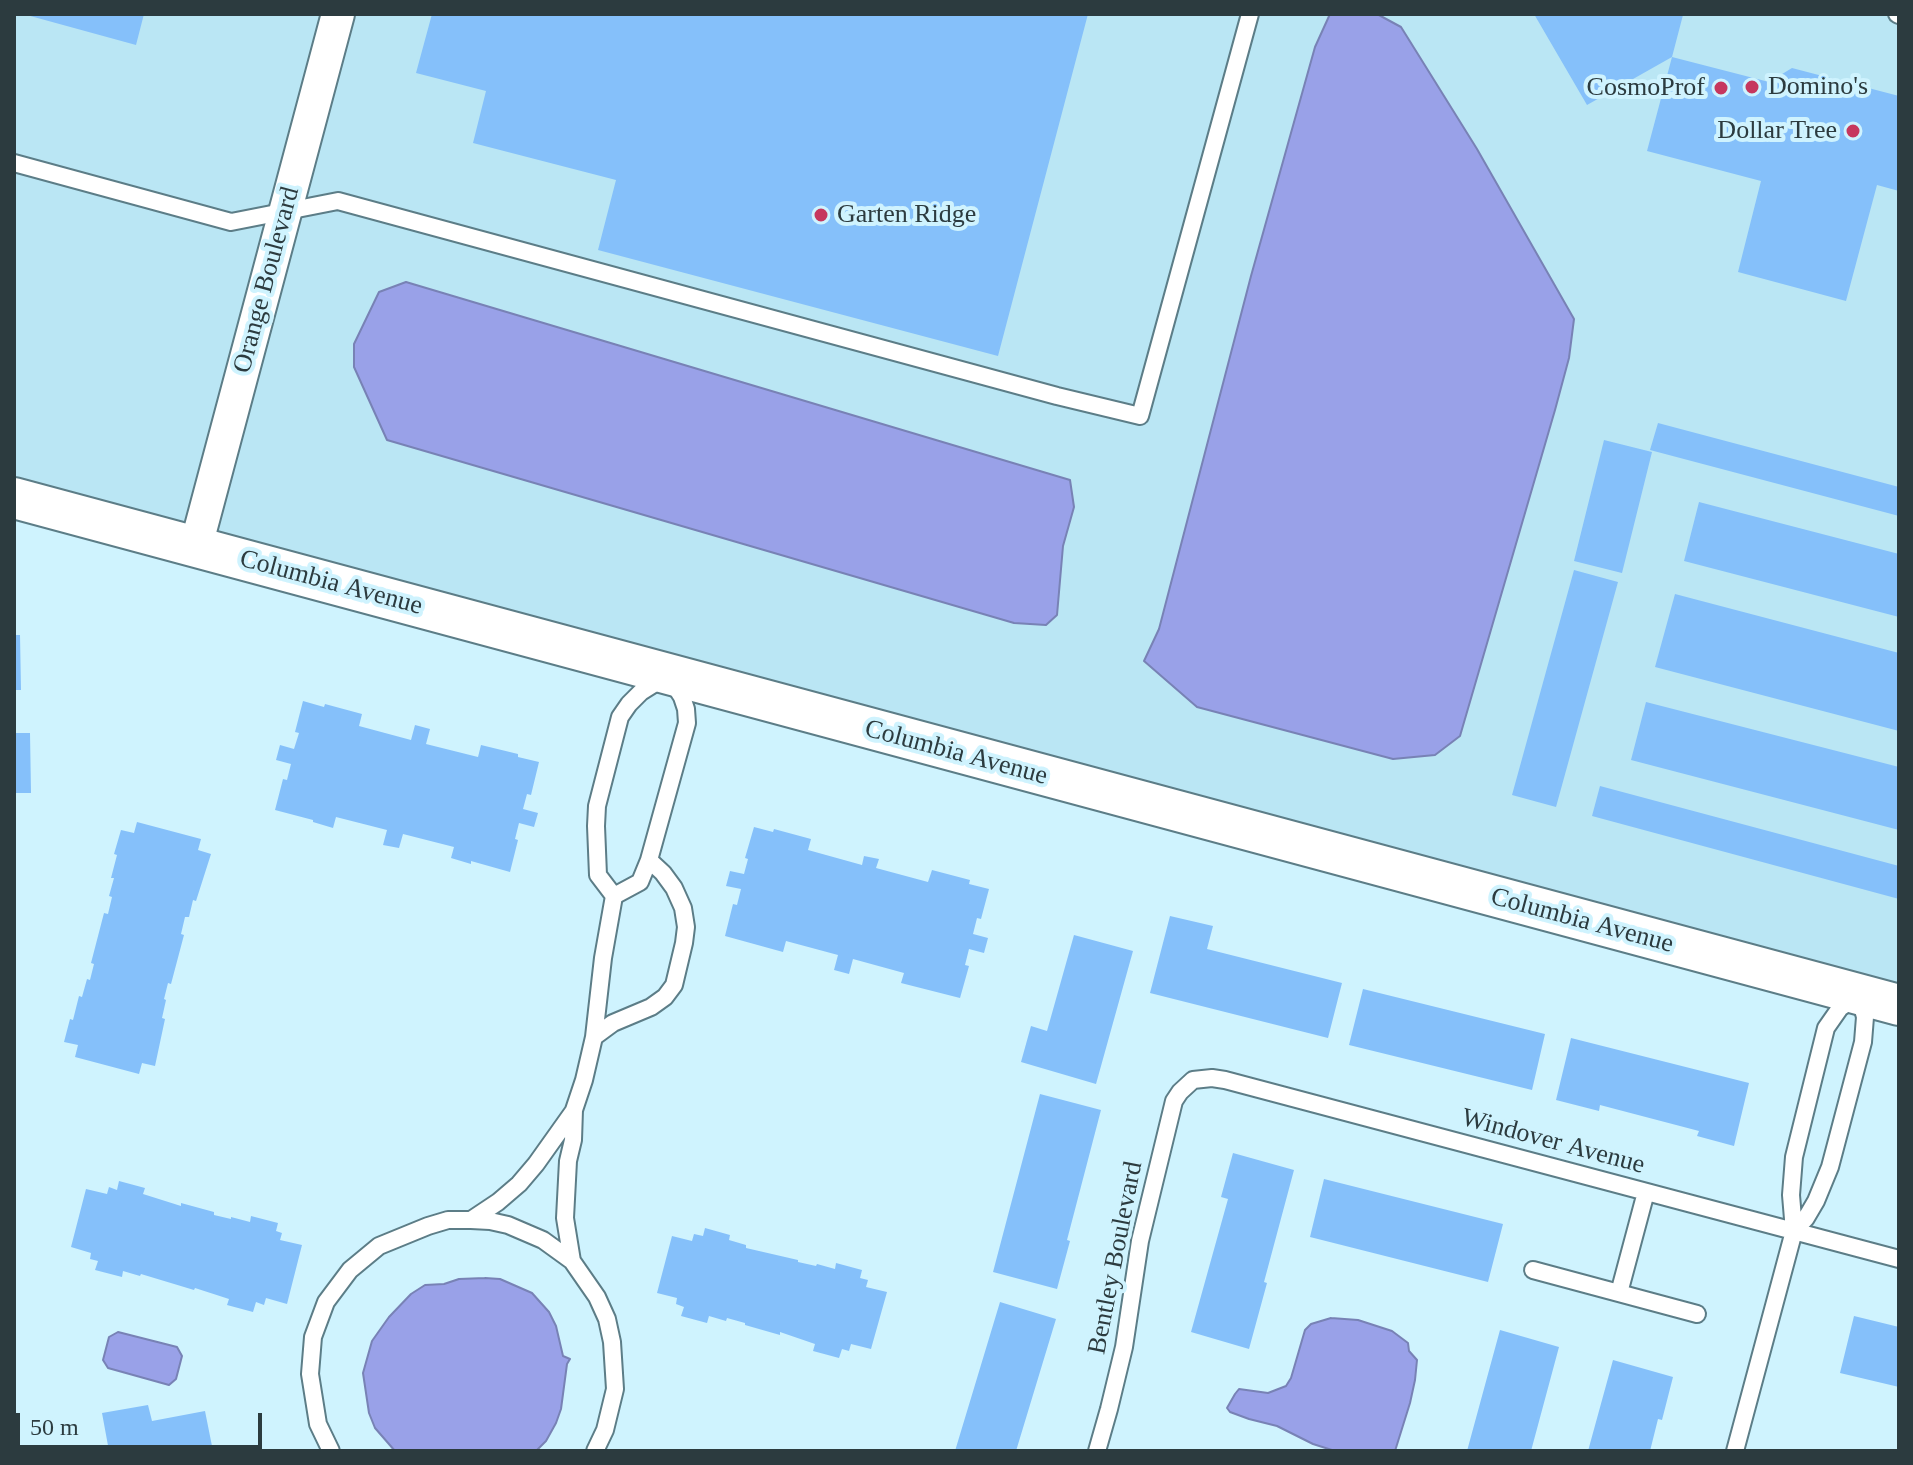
<!DOCTYPE html>
<html>
<head>
<meta charset="utf-8">
<style>
	body { margin:0 }
	#map { position:relative; width:1913px; height:1465px; overflow:hidden; background:#cff3fe; font-family:"Times New Roman",serif }
	canvas { display:block }
	.frame { position:absolute; inset:0; border:16px solid #2c3b3f; pointer-events:none }
	.scale { position:absolute; left:16px; top:1413px; width:246px; height:36px; box-sizing:border-box; border:4px solid #2c3b3f; border-top:0; padding-left:10px; font-size:24px; line-height:28px; white-space:nowrap; color:#2c3b3f; -webkit-text-stroke:6px #cff3fe; paint-order:stroke }
</style>
</head>
<body>
<div id="map">
<canvas width="1913" height="1465"></canvas>
<div class="frame"></div>
<div class="scale">50 m</div>
</div>
<script>
const ctx = document.querySelector('canvas').getContext('2d');
ctx.lineJoin = 'round';
function paint(path, color) {
  ctx.fillStyle = color;
  ctx.fill(path, 'evenodd');
}
function shape(rows) {
  const path = new Path2D();
  for (const r of rows) {
    path.moveTo(r[0], r[1]);
    for (let i = 2; i < r.length; i += 2) path.lineTo(r[i], r[i + 1]);
  }
  return path;
}
function stroke(path, color, width, dash) {
  ctx.strokeStyle = color;
  ctx.lineWidth = width;
  ctx.lineCap = dash ? 'butt' : 'round';
  ctx.setLineDash(dash || []);
  ctx.stroke(path);
}
function write(font, color, halo, rows, align = 'center') {
  ctx.font = font + ' "Times New Roman",serif';
  ctx.lineWidth = 8;
  ctx.setLineDash([]);
  ctx.textBaseline = 'middle';
  ctx.strokeStyle = halo;
  ctx.fillStyle = color;
  for (const [text, x, y, turn = 0] of rows) {
    ctx.save();
    ctx.translate(x, y);
    ctx.rotate((+turn || 0) * Math.PI / 180);
    ctx.textAlign = isNaN(turn) ? turn : align;
    if (halo) ctx.strokeText(text, 0, 0);
    ctx.fillText(text, 0, 0);
    ctx.restore();
  }
}
paint(shape([
	[14,14,321,14,184,523,14,479],
	[356,14,1330,14,1315,47,1251,276,1159,629,1145,661,1435,755,1460,736,1569,358,1477,149,1401,27,1377,14,1899,14,1899,985,217,532],
	[406,282,1069,480,1073,507,1063,546,1057,615,379,293]
]), '#bae6f4');
const water = shape([
	[1330,14,1377,14,1401,27,1477,149,1574,319,1569,358,1555,410,1460,736,1435,755,1393,759,1197,707,1144,661,1159,629,1251,276,1315,47,1330,14],
	[406,282,1070,480,1074,507,1063,546,1057,615,1046,625,1014,623,387,440,354,367,354,344,379,292,406,282],
	[485,1278,500,1279,532,1293,549,1312,556,1326,563,1356,570,1359,567,1364,561,1409,556,1423,546,1441,536,1451,395,1451,375,1428,369,1413,363,1373,372,1341,389,1317,411,1294,425,1285,444,1284,459,1279,485,1278],
	[1331,1318,1358,1320,1392,1331,1408,1343,1409,1351,1417,1360,1415,1380,1410,1403,1395,1451,1335,1451,1313,1444,1277,1426,1249,1419,1230,1412,1227,1408,1235,1394,1239,1389,1268,1393,1286,1386,1291,1378,1305,1330,1311,1324,1331,1318],
	[118,1332,177,1347,182,1356,176,1379,169,1385,108,1368,103,1360,109,1337,118,1332]
]);
paint(water, '#99a1e8');
stroke(water, '#7882b5', 2);
paint(shape([
	[23,14,144,14,136,45],
	[432,14,1088,14,998,356,598,250,616,180,473,143,486,91,416,73],
	[1534,14,1682,14,1683,15,1672,57,1587,105],
	[1672,57,1769,82,1792,68,1899,96,1899,191,1877,185,1846,301,1738,272,1761,181,1647,151],
	[1658,423,1899,487,1899,516,1650,450],
	[1604,440,1652,452,1622,573,1574,561],
	[1699,502,1899,554,1899,617,1684,561],
	[1574,570,1618,582,1556,807,1512,795],
	[1675,594,1899,653,1899,731,1655,667],
	[14,635,20,635,21,690,14,690],
	[303,701,324,707,325,704,362,714,359,726,411,740,415,725,430,729,426,744,478,757,481,745,518,754,518,757,539,762,531,795,527,794,523,809,538,813,534,827,519,823,515,839,518,840,510,872,471,861,471,864,451,858,454,847,403,834,399,848,383,845,387,830,336,817,333,828,313,822,313,820,275,810,283,779,287,780,291,764,276,760,280,745,294,749,299,733,295,732],
	[1646,702,1899,767,1899,830,1631,760],
	[14,733,30,733,31,793,14,793],
	[1600,786,1899,866,1899,899,1592,816],
	[137,822,201,839,198,850,211,854,196,901,193,900,189,917,185,917,181,934,184,935,171,984,168,983,164,999,166,1000,162,1018,165,1019,155,1066,142,1063,139,1074,75,1057,78,1045,64,1042,70,1019,73,1020,79,996,82,997,87,979,90,980,94,964,91,963,104,913,108,914,112,897,109,896,114,878,111,878,117,855,114,854,121,830,134,833],
	[754,827,773,832,774,829,811,839,808,850,862,865,864,856,879,859,876,868,928,882,932,870,970,880,969,884,989,889,981,919,977,918,973,934,988,938,984,953,969,949,965,965,969,966,960,998,901,983,904,973,853,959,849,974,834,970,838,955,786,941,783,952,725,936,733,904,737,905,741,889,726,886,730,871,744,874,748,859,745,858],
	[1170,916,1213,926,1207,949,1342,983,1328,1038,1150,993],
	[1074,935,1133,951,1096,1084,1021,1062,1031,1026,1047,1031],
	[1363,989,1545,1034,1532,1090,1349,1045],
	[1571,1038,1749,1083,1734,1146,1697,1136,1699,1131,1600,1105,1599,1111,1556,1100],
	[1040,1094,1101,1110,1067,1240,1070,1241,1057,1289,993,1272],
	[1233,1153,1294,1170,1264,1282,1267,1283,1249,1349,1191,1332,1228,1199,1221,1197],
	[1324,1179,1503,1224,1488,1282,1310,1237],
	[119,1181,145,1188,143,1194,181,1206,181,1203,214,1212,214,1215,231,1219,231,1217,250,1222,251,1216,278,1223,276,1231,282,1233,280,1240,302,1245,287,1304,266,1298,264,1305,256,1302,253,1312,227,1305,229,1299,195,1288,194,1290,141,1274,140,1276,123,1271,122,1277,95,1270,98,1261,90,1259,91,1253,71,1247,86,1189,107,1194,109,1187,117,1190],
	[705,1228,730,1235,729,1240,746,1245,746,1248,798,1260,798,1262,816,1266,817,1264,835,1269,836,1263,862,1270,860,1278,868,1280,866,1287,887,1292,871,1349,851,1344,849,1351,842,1349,839,1358,813,1351,815,1344,780,1332,780,1335,745,1325,745,1323,727,1318,726,1321,709,1316,707,1323,681,1316,684,1307,676,1304,677,1298,657,1293,672,1236,692,1241,694,1234,703,1236],
	[1000,1302,1056,1319,1016,1451,955,1451],
	[1854,1316,1899,1327,1899,1387,1840,1373],
	[1500,1330,1559,1347,1531,1451,1467,1451],
	[1613,1360,1673,1377,1662,1420,1658,1419,1650,1451,1588,1451],
	[148,1405,152,1421,205,1411,213,1451,109,1451,102,1413]
]), '#85c0fa');
const service = shape([
	[1897,14,1899,15],
	[14,163,231,222,338,201,1057,396,1140,416,1250,14],
	[594,1037,613,1023,651,1007,665,997,674,985,684,943,686,927,683,908,674,888,663,873,649,860],
	[471,1220,498,1202,519,1184,536,1164,573,1112],
	[572,1261,565,1218,568,1161,573,1140,574,1110,584,1080,594,1037,603,958,614,896,598,875,596,826,597,806,620,717,629,704,641,692,668,675,682,697,686,709,687,723,649,860,640,882,614,896],
	[1533,1270,1697,1314],
	[1619,1293,1646,1192],
	[331,1451,318,1424,310,1374,313,1337,326,1302,350,1270,379,1246,428,1226,448,1220,471,1220,490,1221,508,1225,543,1240,572,1261,597,1297,607,1319,612,1342,615,1389,605,1430,595,1451],
	[1097,1451,1109,1409,1124,1347,1140,1241,1174,1101,1180,1092,1193,1080,1212,1078,1225,1080,1899,1259],
	[1735,1451,1794,1231,1791,1195,1794,1157,1826,1028,1840,1008,1859,995,1865,1017,1863,1042,1830,1167,1816,1201,1806,1218,1794,1231]
]);
const minor = shape([
	[196,546,338,14]
]);
const tertiary = shape([
	[14,498,1899,1005]
]);
stroke(service, '#5c7d87', 20);
stroke(minor, '#5c7d87', 36);
stroke(tertiary, '#5c7d87', 44);
stroke(service, '#fff', 16);
stroke(minor, '#fff', 32);
stroke(tertiary, '#fff', 40);
for (const [x, y, r, color] of [
	[1752,87,8,"#c6375e"],
	[1721,88,8,"#c6375e"],
	[1853,131,8,"#c6375e"],
	[821,215,8,"#c6375e"]
]) {
  const dot = new Path2D();
  dot.arc(x, y, r, 0, 2 * Math.PI);
  ctx.fillStyle = color;
  ctx.fill(dot);
  stroke(dot, '#cff3fe', 3);
}
write('26px', '#2c3b3f', '#cff3fe', [
	["Domino's",1768,87],
	["CosmoProf",1705,88,"right"],
	["Dollar Tree",1837,131,"right"],
	["Garten Ridge",837,215]
], 'left');
write('26px', '#2c3b3f', '#cff3fe', [
	["Orange Boulevard",267,280,-75],
	["Columbia Avenue",331,583,15],
	["Columbia Avenue",956,753,15],
	["Columbia Avenue",1582,921,15],
	["Windover Avenue",1553,1142,15],
	["Bentley Boulevard",1116,1258,-79]
]);
</script>
</body>
</html>
